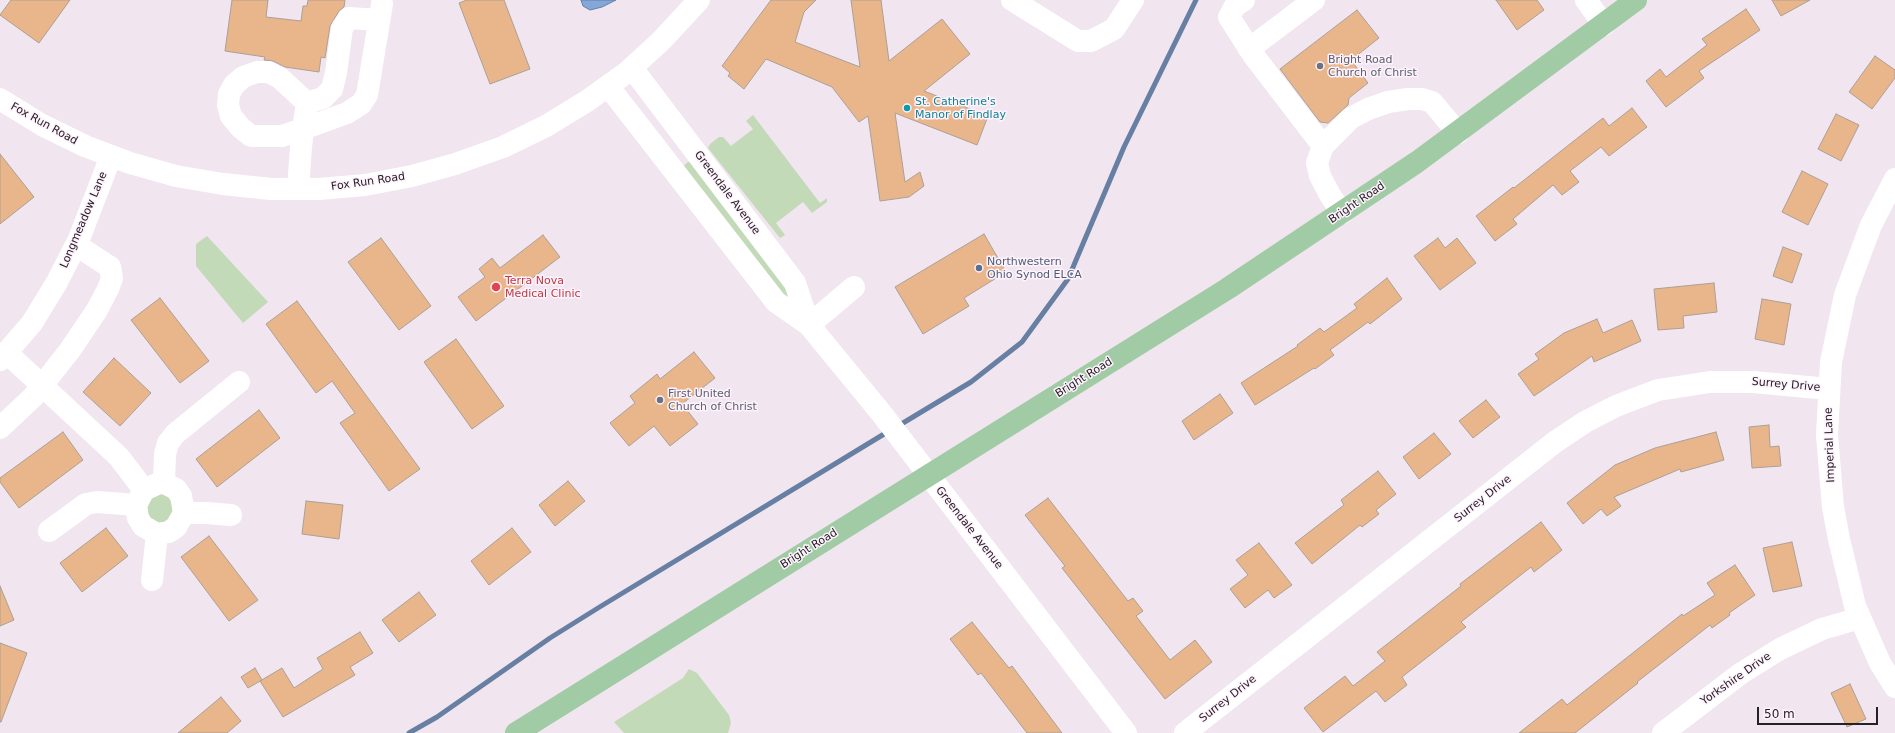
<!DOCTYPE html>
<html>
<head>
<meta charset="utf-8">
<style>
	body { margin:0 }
	#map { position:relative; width:1895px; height:733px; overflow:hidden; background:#f1e5f0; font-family:"DejaVu Sans",sans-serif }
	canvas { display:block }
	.scale { position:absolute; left:1757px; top:707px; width:121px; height:18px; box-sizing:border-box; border:2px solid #262125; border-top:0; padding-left:5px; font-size:12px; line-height:14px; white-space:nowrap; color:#262125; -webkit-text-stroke:3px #fef2fd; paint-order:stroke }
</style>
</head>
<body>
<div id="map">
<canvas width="1895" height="733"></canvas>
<div class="scale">50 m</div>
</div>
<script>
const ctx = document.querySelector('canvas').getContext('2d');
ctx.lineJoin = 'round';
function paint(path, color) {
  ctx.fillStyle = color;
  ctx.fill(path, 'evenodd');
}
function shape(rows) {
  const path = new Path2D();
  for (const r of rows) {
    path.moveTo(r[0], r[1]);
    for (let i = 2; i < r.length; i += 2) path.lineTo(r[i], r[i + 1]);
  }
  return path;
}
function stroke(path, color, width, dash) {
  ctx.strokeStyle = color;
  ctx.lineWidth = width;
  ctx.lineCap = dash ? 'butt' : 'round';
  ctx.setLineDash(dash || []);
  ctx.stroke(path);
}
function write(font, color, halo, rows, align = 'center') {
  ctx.font = font + ' "DejaVu Sans",sans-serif';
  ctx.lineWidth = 3;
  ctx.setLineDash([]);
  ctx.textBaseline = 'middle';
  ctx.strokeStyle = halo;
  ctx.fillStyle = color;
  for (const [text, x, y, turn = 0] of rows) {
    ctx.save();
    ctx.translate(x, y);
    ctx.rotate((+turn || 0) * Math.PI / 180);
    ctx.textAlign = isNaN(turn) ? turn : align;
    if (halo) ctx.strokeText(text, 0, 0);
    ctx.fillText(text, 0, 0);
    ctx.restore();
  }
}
paint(shape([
	[753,115,820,203,827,198,827,202,812,213,803,202,776,223,785,235,780,238,708,148,710,144,719,137,723,137,731,146,753,129,746,121],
	[688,162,691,162,791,295,787,299,681,168],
	[207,236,268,302,243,323,196,266,196,244],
	[171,493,175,520,152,524,143,504,149,494],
	[689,669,697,673,729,715,731,723,728,733,624,733,614,722,683,678]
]), '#c2dab7');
const water = shape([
	[581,0,616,0,602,7,590,10,583,6,581,0]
]);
paint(water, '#82a7d8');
stroke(water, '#667fa2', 1);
stroke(shape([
	[898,426,971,382,1022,342,1068,279,1124,147,1196,0],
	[409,733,437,717,550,638,598,608,889,431]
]), '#667fa2', 5);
const building = shape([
	[11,0,70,0,39,43,0,15,11,0],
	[232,0,268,0,266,17,301,21,303,6,307,6,308,0,345,0,344,7,339,11,330,26,325,58,321,57,319,72,285,67,273,61,264,60,265,57,225,51,232,0],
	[467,0,504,0,530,69,490,84,459,3,467,0],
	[771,0,816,0,804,12,795,42,860,67,851,0,881,0,889,61,942,19,970,54,924,91,988,116,977,145,895,113,905,182,920,172,924,186,909,197,880,201,868,116,859,122,832,87,766,59,744,89,728,76,730,73,722,66,771,0],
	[1496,0,1537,0,1544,10,1517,30,1496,0],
	[1772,0,1810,0,1781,16,1772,0],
	[1746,9,1760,30,1699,71,1704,78,1666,107,1646,81,1660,69,1666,77,1707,45,1702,39,1746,9],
	[1357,10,1379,38,1351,60,1368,83,1349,98,1348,105,1328,123,1320,122,1280,69,1357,10],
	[1875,56,1895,70,1895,78,1872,109,1849,92,1875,56],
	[1632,108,1647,127,1609,156,1601,147,1570,171,1579,182,1562,195,1553,185,1513,219,1517,224,1495,241,1476,216,1513,187,1514,188,1603,118,1609,126,1632,108],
	[1836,114,1859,125,1841,161,1818,149,1836,114],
	[0,154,34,197,0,224,0,154],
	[1802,171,1828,184,1808,225,1782,212,1802,171],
	[984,234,1006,272,964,298,969,306,923,334,895,287,984,234],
	[543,235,560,257,476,321,458,297,485,277,479,269,492,258,500,268,543,235],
	[381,238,431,306,399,330,348,262,381,238],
	[1438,238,1445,248,1457,238,1476,263,1440,290,1414,256,1438,238],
	[1783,247,1802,254,1792,283,1773,276,1783,247],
	[1387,278,1402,299,1370,324,1368,322,1330,350,1334,355,1315,369,1314,368,1255,405,1241,383,1298,346,1297,345,1320,328,1324,332,1357,308,1354,304,1387,278],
	[1714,283,1717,312,1683,316,1684,328,1658,330,1654,289,1714,283],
	[160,298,209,361,180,383,131,320,160,298],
	[1762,299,1791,304,1784,345,1755,339,1762,299],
	[297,301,420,469,389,491,340,423,355,413,332,381,316,393,266,324,297,301],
	[1597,319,1603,333,1632,320,1641,341,1594,362,1592,356,1534,396,1518,374,1539,359,1535,354,1564,333,1597,319],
	[456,339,504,406,472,429,424,362,456,339],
	[694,352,715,378,682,404,698,424,670,446,654,426,629,446,610,423,635,403,630,396,657,374,660,379,694,352],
	[114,358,151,393,120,426,83,392,114,358],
	[1220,394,1233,413,1194,440,1182,421,1220,394],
	[1486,400,1500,417,1473,438,1459,421,1486,400],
	[259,410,280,438,217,487,196,459,259,410],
	[1769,425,1770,447,1779,446,1781,466,1752,468,1749,427,1769,425],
	[63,432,83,460,19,508,0,482,0,478,63,432],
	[1716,432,1724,460,1681,472,1680,469,1614,497,1621,506,1607,516,1601,509,1583,524,1567,503,1615,465,1655,448,1716,432],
	[1434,433,1451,454,1419,479,1403,457,1434,433],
	[1378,471,1396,494,1376,510,1379,514,1362,527,1360,525,1312,564,1295,543,1344,505,1341,500,1378,471],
	[568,481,585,501,555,526,539,505,568,481],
	[1048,498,1128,601,1133,598,1143,611,1136,616,1170,660,1195,640,1212,662,1165,699,1062,568,1065,566,1025,515,1048,498],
	[306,501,343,505,339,539,302,534,306,501],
	[1541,522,1562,550,1534,572,1531,567,1461,622,1466,627,1402,677,1407,685,1385,702,1376,691,1323,732,1304,708,1345,676,1353,686,1385,661,1377,652,1461,586,1460,584,1541,522],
	[106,528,128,556,82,592,60,563,106,528],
	[512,528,531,552,489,585,471,561,512,528],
	[209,536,258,600,229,621,181,557,209,536],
	[1792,542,1802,586,1773,592,1763,548,1792,542],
	[1259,543,1292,585,1274,598,1268,590,1245,608,1230,589,1248,575,1236,560,1259,543],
	[1735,565,1755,595,1729,613,1730,615,1712,628,1710,625,1637,682,1638,683,1575,733,1519,733,1562,699,1567,705,1682,614,1683,616,1715,595,1707,583,1735,565],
	[0,586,14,620,0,626,0,586],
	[419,592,436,615,399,642,382,620,419,592],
	[972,622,1009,668,1012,666,1062,733,1027,733,981,673,978,675,950,639,972,622],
	[360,632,373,653,350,667,355,675,283,717,260,681,282,668,294,688,323,669,317,658,360,632],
	[0,643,27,653,1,722,0,722,0,643],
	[255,668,262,680,248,688,241,677,255,668],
	[1850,684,1866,719,1847,727,1831,693,1850,684],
	[221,697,241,721,227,733,178,733,221,697]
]);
paint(building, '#e9b68b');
stroke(building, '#ab9f95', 1);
stroke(shape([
	[1012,0,1078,41,1091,41,1114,29,1133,0],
	[1244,0,1235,6,1229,17,1254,56,1323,146],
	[1586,0,1604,25],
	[1249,49,1314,0],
	[632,68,795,283,809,325],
	[608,86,776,302,809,325,882,414,1126,733],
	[0,99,42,125,85,146,130,163,176,176,223,184,271,189,319,189,365,185,412,176,455,164,503,147,546,126,587,101,626,73,661,41,699,0],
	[307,103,323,98,332,89,336,73,342,28,349,18,379,20],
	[1895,179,1871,225,1845,295,1831,362,1827,435,1833,507,1839,539,1855,606,1880,663,1895,687],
	[298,189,301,147,303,129,307,103,280,78,268,72,257,72,243,77,234,85,229,94,228,105,231,116,240,127,251,136,282,136,303,129,347,113,361,104,367,95,382,4],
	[1342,213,1330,195,1320,176,1317,163,1323,146,1351,118,1368,109,1388,102,1408,99,1422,99,1432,102,1458,133],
	[809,325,854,287],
	[7,353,119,457,144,490],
	[0,360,32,323,57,282,79,239,111,156],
	[0,428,33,397,70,350,97,310,108,289,112,278,110,267,76,245],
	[184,513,206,513,231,515],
	[49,531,86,504,97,502,136,505],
	[157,534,169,532,176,527,184,513,181,496,176,489,164,483,165,454,168,443,175,434,239,382],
	[152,580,157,534,143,526,138,518,136,505,144,490,157,484],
	[1185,733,1555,442,1585,422,1616,406,1658,390,1710,382,1753,382,1829,389],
	[1663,733,1740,674,1780,649,1822,629,1860,618]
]), '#fff', 22);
stroke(shape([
	[516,733,1227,289,1417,162,1636,0]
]), '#a0cba5', 22);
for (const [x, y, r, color] of [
	[1320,66,4,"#6b7280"],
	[907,108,4,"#0f9aa8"],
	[979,268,4,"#5c6f8a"],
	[496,287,5,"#e0444e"],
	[660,400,4,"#6b7280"]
]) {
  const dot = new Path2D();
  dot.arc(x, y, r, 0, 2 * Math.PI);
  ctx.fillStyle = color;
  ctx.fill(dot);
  stroke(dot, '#fef2fd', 1.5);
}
write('11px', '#5b616d', '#fef2fd', [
	["Bright Road",1328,60],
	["Church of Christ",1328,73],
	["First United",668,394],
	["Church of Christ",668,407]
], 'left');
write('11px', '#0d838f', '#fef2fd', [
	["St. Catherine's",915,102],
	["Manor of Findlay",915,115]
], 'left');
write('11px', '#262125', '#fef2fd', [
	["Fox Run Road",44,124,29],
	["Fox Run Road",368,182,-8],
	["Greendale Avenue",727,193,53],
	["Bright Road",1357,203,-34],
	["Longmeadow Lane",84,220,-67],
	["Bright Road",1084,378,-32],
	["Surrey Drive",1786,385,5],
	["Imperial Lane",1830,445,-92],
	["Surrey Drive",1483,499,-38],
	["Greendale Avenue",969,528,52],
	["Bright Road",809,549,-32],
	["Yorkshire Drive",1736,679,-35],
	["Surrey Drive",1228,699,-38]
]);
write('11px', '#4e5e75', '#fef2fd', [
	["Northwestern",987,262],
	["Ohio Synod ELCA",987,275]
], 'left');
write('11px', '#be3a42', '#fef2fd', [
	["Terra Nova",505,281],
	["Medical Clinic",505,294]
], 'left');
</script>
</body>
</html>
